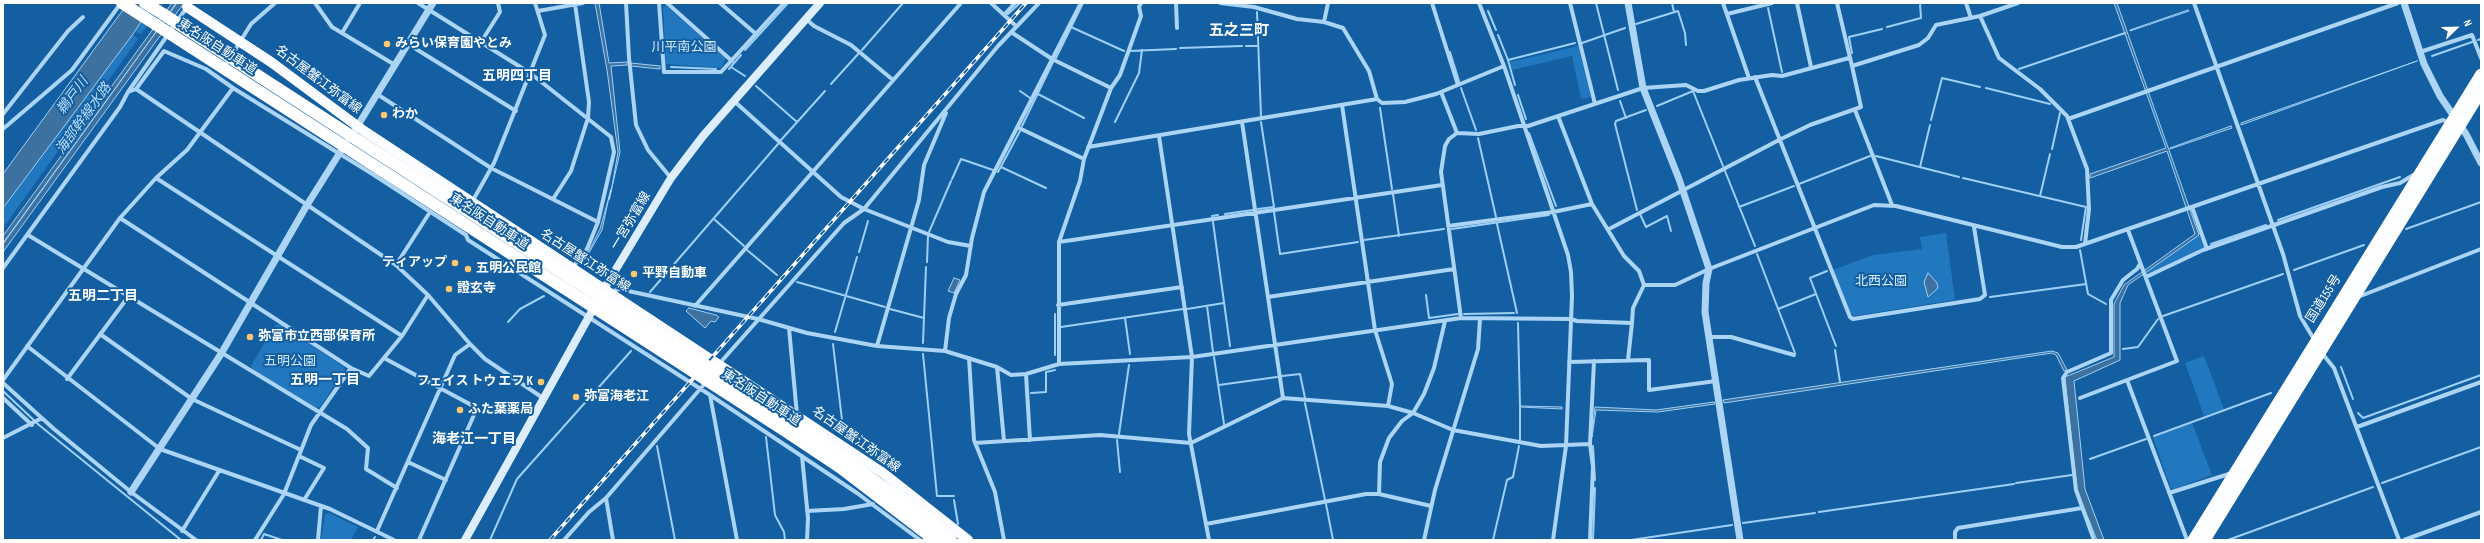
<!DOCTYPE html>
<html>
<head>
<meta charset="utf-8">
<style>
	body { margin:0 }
	#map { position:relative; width:2484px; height:543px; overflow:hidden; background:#135fa1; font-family:"Sofia Sans Condensed",sans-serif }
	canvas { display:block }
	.frame { position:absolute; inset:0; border:4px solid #fff; pointer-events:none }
	.north { position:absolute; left:2436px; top:8px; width:40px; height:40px; -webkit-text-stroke:3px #135fa1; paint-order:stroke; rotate:67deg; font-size:11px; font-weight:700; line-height:16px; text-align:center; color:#fff }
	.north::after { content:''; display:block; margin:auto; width:14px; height:18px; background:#fff; clip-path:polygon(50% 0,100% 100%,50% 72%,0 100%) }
</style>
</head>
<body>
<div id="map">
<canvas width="2484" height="543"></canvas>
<div class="frame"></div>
<div class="north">N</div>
</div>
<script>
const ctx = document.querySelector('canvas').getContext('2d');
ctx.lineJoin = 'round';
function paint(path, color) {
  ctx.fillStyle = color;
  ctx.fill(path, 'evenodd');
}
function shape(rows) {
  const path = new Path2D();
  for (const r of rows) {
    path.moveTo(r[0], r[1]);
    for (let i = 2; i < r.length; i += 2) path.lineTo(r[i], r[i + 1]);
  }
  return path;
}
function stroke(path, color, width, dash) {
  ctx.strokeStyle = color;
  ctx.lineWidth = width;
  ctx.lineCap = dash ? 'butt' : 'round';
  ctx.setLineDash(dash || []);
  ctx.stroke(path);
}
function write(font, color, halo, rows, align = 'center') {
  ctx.font = font + ' "Sofia Sans Condensed","Noto Sans JP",sans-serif';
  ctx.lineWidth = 4;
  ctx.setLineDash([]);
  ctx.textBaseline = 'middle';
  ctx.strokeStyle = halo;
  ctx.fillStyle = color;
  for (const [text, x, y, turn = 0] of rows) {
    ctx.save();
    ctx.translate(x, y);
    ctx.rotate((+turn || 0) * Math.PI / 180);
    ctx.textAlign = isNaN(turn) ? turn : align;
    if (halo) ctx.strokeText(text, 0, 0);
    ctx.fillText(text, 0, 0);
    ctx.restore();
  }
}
paint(shape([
	[153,3,164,3,141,34,135,31],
	[666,6,726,58,721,68,666,64,663,7],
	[133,34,138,39,3,228,3,208],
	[1578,46,1591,97,1581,99,1572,56,1512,70,1510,62],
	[1946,233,1955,300,1854,316,1850,313,1833,270,1873,255,1922,249,1920,237],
	[2199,235,2204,247,2147,275,2146,272],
	[279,324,344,367,345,370,320,407,316,408,253,370,251,366,275,325],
	[2204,356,2224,409,2204,416,2185,363],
	[2192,423,2212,475,2174,489,2171,488,2153,438],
	[329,513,358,527,351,540,321,540,325,514]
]), '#2278be');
const water = shape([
	[128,3,153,3,133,34,3,208,3,174,128,3],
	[172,3,176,3,156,32,3,243,3,236,172,3],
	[177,3,184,3,3,252,3,244,177,3],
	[595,3,599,3,609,63,627,62,627,65,611,66,620,152,611,192,618,152,607,70,595,3],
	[2114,3,2117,3,2199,235,2128,285,2120,303,2120,360,2074,381,2085,489,2104,540,2097,540,2077,491,2065,377,2114,357,2114,304,2124,285,2195,234,2167,151,2090,178,2090,174,2166,148,2114,3],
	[2188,10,2189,11,2130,31,2130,30,2188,10],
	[2417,61,2241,125,2241,123,2417,61],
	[631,63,660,66,660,69,631,66,631,63],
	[2231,126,2232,128,2170,149,2170,148,2231,126],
	[609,197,602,230,582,265,600,229,609,197],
	[1928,273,1937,283,1938,288,1928,297,1924,282,1928,273],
	[954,278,960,280,954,293,948,291,954,278],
	[689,308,716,315,719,317,715,322,711,321,705,328,686,311,689,308],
	[2052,351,2058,353,2067,370,2064,371,2056,355,2052,353,1724,403,1723,400,2052,351],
	[1714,402,1715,404,1658,412,1596,410,1592,437,1595,407,1656,410,1714,402],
	[1521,406,1562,407,1562,409,1520,407,1521,406]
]);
paint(water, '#3c71a0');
stroke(water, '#9ed0f7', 1);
stroke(shape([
	[1596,3,1618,90],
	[1672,3,1674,12],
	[1768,8,1782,72],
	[1488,11,1496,30],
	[1257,12,1261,116],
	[1008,14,1020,3],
	[1636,24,1678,11,1685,33,1686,45],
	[1071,27,1124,51],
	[1887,27,1921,18,1920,3],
	[1498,35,1508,60],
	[2478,40,2481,39],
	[1582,43,1625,28],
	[1246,46,1258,46],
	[1180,48,1242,46],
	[745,50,788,3],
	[862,50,903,3],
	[1129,51,1176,49],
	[1450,52,1459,81],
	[1852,53,1849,37,1882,29],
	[2432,56,2472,42],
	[1056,58,1083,3],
	[671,67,716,69],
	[731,67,745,76],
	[729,69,741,55],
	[2019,69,2125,33],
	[831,84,859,53],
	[1515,85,1508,60,1575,43],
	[756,86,797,122],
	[1461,88,1476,130],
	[1986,88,2050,104],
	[1020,91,1030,98],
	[1038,94,1084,118],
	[1518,95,1526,119],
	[1620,101,1626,118],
	[1657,106,1693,91,1723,166],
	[1380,108,1392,189],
	[1931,120,1942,78,1980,87],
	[1115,122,1139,73,1142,50],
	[1022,126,1053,62],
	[1529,133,1556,206],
	[1478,138,1496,217],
	[781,140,825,91],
	[2052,149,2060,113],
	[1876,156,1959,177],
	[1001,167,1046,188],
	[1920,167,1930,125],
	[1725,171,1755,246],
	[998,172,1020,131],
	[1963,178,2086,207,2081,240],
	[952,179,961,159,993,170],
	[1799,184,1870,156],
	[1393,194,1399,236],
	[2040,196,2050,154],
	[609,199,611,190],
	[1739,207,1794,186],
	[1258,209,1274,207,1261,122],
	[1637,210,1615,124,1616,121,1646,110],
	[1274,212,1280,254,1358,242],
	[1225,214,1253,210],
	[1640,214,1646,227,1667,216,1671,231],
	[1212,216,1218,215],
	[714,219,744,246],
	[2278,220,2400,177],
	[1213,222,1230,346],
	[1497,224,1517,313],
	[1452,229,1549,215],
	[2406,229,2481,202],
	[929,232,951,181],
	[1364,240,1444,229],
	[2211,244,2266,225],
	[747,250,777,275],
	[2080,250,2088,294,2106,304],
	[859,252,868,221],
	[1757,254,1795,353],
	[927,262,928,236],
	[2294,270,2364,245],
	[1827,271,1810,278,1836,346],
	[797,282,885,307],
	[650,292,778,144],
	[1426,295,1429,318,1458,314],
	[1990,297,2086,284],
	[1207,306,1213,352],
	[890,309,924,318],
	[1187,309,1224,303],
	[1778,309,1816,294],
	[1055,314,1055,355],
	[1464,314,1514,313],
	[2163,316,2283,274],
	[1125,318,1130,354],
	[508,322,520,309,544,296],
	[1518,323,1520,406],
	[1061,327,1183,309],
	[835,332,857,257],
	[923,343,926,267],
	[833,344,844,437],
	[2123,349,2138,347,2158,319],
	[1835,350,1840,382],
	[923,354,937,496,954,496],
	[1214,357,1224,424],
	[2341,367,2353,399],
	[1282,376,1300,374,1305,398],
	[1219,385,1277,377],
	[3,391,39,425,181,540],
	[1031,393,1046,392,1046,372,1055,370],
	[1305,403,1325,500],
	[1520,407,1520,440],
	[2358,413,2363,418,2481,375],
	[1119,434,1129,365],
	[2154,436,2271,393],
	[766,437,775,515,784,532,785,540],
	[1117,440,1120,472],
	[657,446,675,540],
	[1593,446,1595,480],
	[2090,459,2146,439],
	[2016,483,2072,475],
	[2382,483,2481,447],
	[954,500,958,524],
	[1326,504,1333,540],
	[1819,512,2014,484],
	[1743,523,1815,513],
	[261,540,264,534,282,540],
	[373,540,375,537],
	[490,540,517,479,631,351],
	[1493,540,1507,480,1513,477,1519,446],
	[1593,540,1595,488],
	[1631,540,1732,525],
	[2228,540,2373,487]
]), '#9ed0f7', 2);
stroke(shape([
	[315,3,332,27,395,65],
	[418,3,530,73,611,137,614,152,598,222,587,249,572,268],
	[626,3,629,58,636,125,648,150,671,178],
	[659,3,664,72,721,72,784,3],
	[667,3,732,61],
	[720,3,756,34],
	[991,3,1016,26],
	[1176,3,1177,28],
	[1220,3,1254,7,1297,19,1324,22,1343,28,1369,71,1377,99,1382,103,1405,102,1436,94,1504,66],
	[1432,3,1458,85],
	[1479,3,1504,66,1568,255,1571,272,1572,296,1566,446,1553,540],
	[1570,3,1595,104],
	[1723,3,1749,78],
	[1797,3,1811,67],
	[1837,3,1852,66,1919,45,1928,38,1936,25,1980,16,2018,3],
	[1966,3,1971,18],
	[2194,3,2283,254,2300,316,2315,341],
	[538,11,583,3],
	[1727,14,1772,3],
	[1004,15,1015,3],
	[1980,16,1999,58,2040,89,2067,116,2087,169,2089,209,2085,244],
	[806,19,814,26,851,45,893,80],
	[1324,22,1328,3],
	[1011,32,1052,59,1111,88],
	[342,33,360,3],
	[481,42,500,12,498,3],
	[408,44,516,111],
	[2420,52,2472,35,2481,58],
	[224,68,251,24,275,3],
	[1755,77,1850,317,1853,319,1980,299,1985,295,1974,227],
	[136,89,396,265,428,295,470,344,485,359,543,398],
	[128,92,136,89,164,51,206,69,233,88],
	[1441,92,1457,133],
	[377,94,491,168,598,222],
	[734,101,841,197,864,209,948,242,971,246],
	[1342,105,1375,330,1392,384,1388,406],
	[1855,110,1892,205],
	[3,114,68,31,83,17],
	[1558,116,1592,204,1624,256,1639,271,1644,285],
	[2068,119,2398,3],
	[1242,122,1283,398],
	[1017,127,1084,159],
	[3,129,72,70,121,3],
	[1159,136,1192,357,1189,434,1209,540],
	[1088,147,1377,99],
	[156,178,402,336],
	[553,199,571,171,588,118,589,102,575,4],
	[472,202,494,163,545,35,535,3],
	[2192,207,2207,249],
	[120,218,351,368,369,376,402,336,428,295],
	[1448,226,1553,212,1592,204],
	[1609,229,1779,140,1810,125,1861,107,1852,66],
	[2128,230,2177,361,2127,380,2187,540],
	[28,235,347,429,368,448,366,469,397,488],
	[1059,242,1442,185],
	[396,265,430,212],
	[3,268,120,107,128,92,187,7],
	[2146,277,2203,250,2382,187,2400,183,2415,174],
	[611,292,619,289,758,319,807,333,877,346,945,351,997,367,1011,375,1026,374,1059,364,1192,357,1461,318,1571,319,1577,321,1632,323,1633,308,1644,285,1675,285,1709,269,1874,205,1896,206,2062,247,2076,247,2443,120,2449,123],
	[1268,297,1454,269],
	[2358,297,2481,249],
	[1058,305,1182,287],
	[695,306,961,3],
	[1461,318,1441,172,1445,146,1449,139,1457,133,1479,134,1518,126,1528,126,1643,88,1686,85,1698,91,1704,91,1739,80,1772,75,1782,76,1849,58],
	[789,328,797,415],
	[100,334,192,399,301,450],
	[1709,337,1731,337,1794,355],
	[27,346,160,449,330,509,394,540],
	[877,346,919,200,924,165,946,113],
	[945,351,949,318,956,294,966,275,972,238,984,192,1081,3],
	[2321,352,2334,368,2399,540],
	[384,358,477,408,419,540],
	[969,358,974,440,995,492,1004,540],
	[1628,360,1632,323],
	[1569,362,1649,360,1649,390,1716,381],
	[719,364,844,223,864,209,998,46,1039,3],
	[1059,364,1059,242,1080,181,1084,159,1111,88,1120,75,1141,16,1139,7,1141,3],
	[997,367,1004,441],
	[1026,374,1030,440],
	[67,379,128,297],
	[3,380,120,218,156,178,187,150,233,88,374,175,466,235,468,240,710,395,857,493,920,540],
	[3,383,54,429,131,492,196,540],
	[710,395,737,540],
	[3,398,32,425],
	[2080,398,2127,380],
	[2357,427,2481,382],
	[3,438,42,418],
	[975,443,1100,435,1191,443,1283,398,1388,406,1413,413,1453,430,1541,446,1590,444,1593,467,1590,540],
	[1590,444,1594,361],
	[299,456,324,468,304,500],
	[802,456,808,518,807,540],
	[408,462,446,480],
	[2169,493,2232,473],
	[1379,494,1380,462,1389,438,1402,421,1413,413,1424,394,1434,368,1445,321],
	[606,498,613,540],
	[807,511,844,509,873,504],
	[1206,524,1366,494,1379,494,1431,506],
	[182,531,219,471],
	[377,531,455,355,470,344],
	[255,540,284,494,311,425,351,368],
	[318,540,321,506],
	[564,540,589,512,606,498,707,381],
	[1424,540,1435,490,1478,349,1480,319],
	[1955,540,1955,532,1958,528,2082,508],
	[2094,540,2076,490,2063,378,2067,372,2111,353,2111,300,2123,280,2137,269,2140,264],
	[2404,540,2481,512]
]), '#acd4f5', 4);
stroke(shape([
	[1628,3,1643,88,1679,179,1709,269,1706,283,1705,312,1740,540],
	[2404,3,2424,64,2440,96,2466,134,2481,163],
	[355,130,433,3],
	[131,492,221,354,307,205,346,143]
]), '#acd4f5', 7);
stroke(shape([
	[601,294,671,178,703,136,820,3],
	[465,540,596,304]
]), '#dceefd', 8);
stroke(shape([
	[187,7,271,62,364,131,883,473,968,540]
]), '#fafcff', 10);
stroke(shape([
	[2193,540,2481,74],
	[2205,540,2481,92]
]), '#fcfeff', 11);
stroke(shape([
	[122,3,155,24],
	[145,3,163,14],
	[796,424,911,507,951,540],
	[790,434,841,468,935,540]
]), '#fff', 12);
const rail = shape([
	[550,540,1026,3]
]);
stroke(rail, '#fff', 3.5);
stroke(rail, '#135fa1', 2, [6]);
stroke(shape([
	[163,14,796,424],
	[155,24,790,434]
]), '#fff', 12);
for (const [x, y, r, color] of [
	[387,44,4,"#ffc770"],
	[384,115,4,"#ffc770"],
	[455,263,4,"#ffc770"],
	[468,269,4,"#ffc770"],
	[634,274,4,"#ffc770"],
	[449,289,4,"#ffc770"],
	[250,337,4,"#ffc770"],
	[541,382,4,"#ffc770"],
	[576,397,4,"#ffc770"],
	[460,410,4,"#ffc770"]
]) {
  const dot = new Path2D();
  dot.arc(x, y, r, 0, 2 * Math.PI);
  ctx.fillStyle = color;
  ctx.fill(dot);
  stroke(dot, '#135fa1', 1.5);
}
write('bold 13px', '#fff', '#135fa1', [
	["みらい保育園やとみ",395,44],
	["わか",392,115],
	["ティアップ",447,263,"right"],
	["五明公民館",476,269],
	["平野自動車",642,274],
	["證玄寺",457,289],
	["弥富市立西部保育所",258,337],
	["フェイス トウ エフ K",533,382,"right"],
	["弥富海老江",584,397],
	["ふた葉薬局",468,410]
], 'left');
write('13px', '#fff', '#135fa1', [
	["東名阪自動車道",217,47,33],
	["名古屋蟹江弥富線",318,80,37],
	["一宮弥富線",631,221,-59],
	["東名阪自動車道",489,222,33],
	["名古屋蟹江弥富線",585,261,33],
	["国道155号",2324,299,-58],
	["東名阪自動車道",761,398,33],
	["名古屋蟹江弥富線",856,440,35]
]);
write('13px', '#d5ebfe', '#135fa1', [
	["川平南公園",684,48],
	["北西公園",1881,282],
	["五明公園",290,362]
]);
write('bold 14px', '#fff', '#135fa1', [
	["五明四丁目",517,76],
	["五明二丁目",103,296],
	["五明一丁目",325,380],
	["海老江一丁目",474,439]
]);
write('italic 14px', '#b9ddfb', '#135fa1', [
	["鵜戸川",73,96,-53],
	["海部幹線水路",84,119,-54]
]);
write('bold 15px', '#fff', '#135fa1', [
	["五之三町",1239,31]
]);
</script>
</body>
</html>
